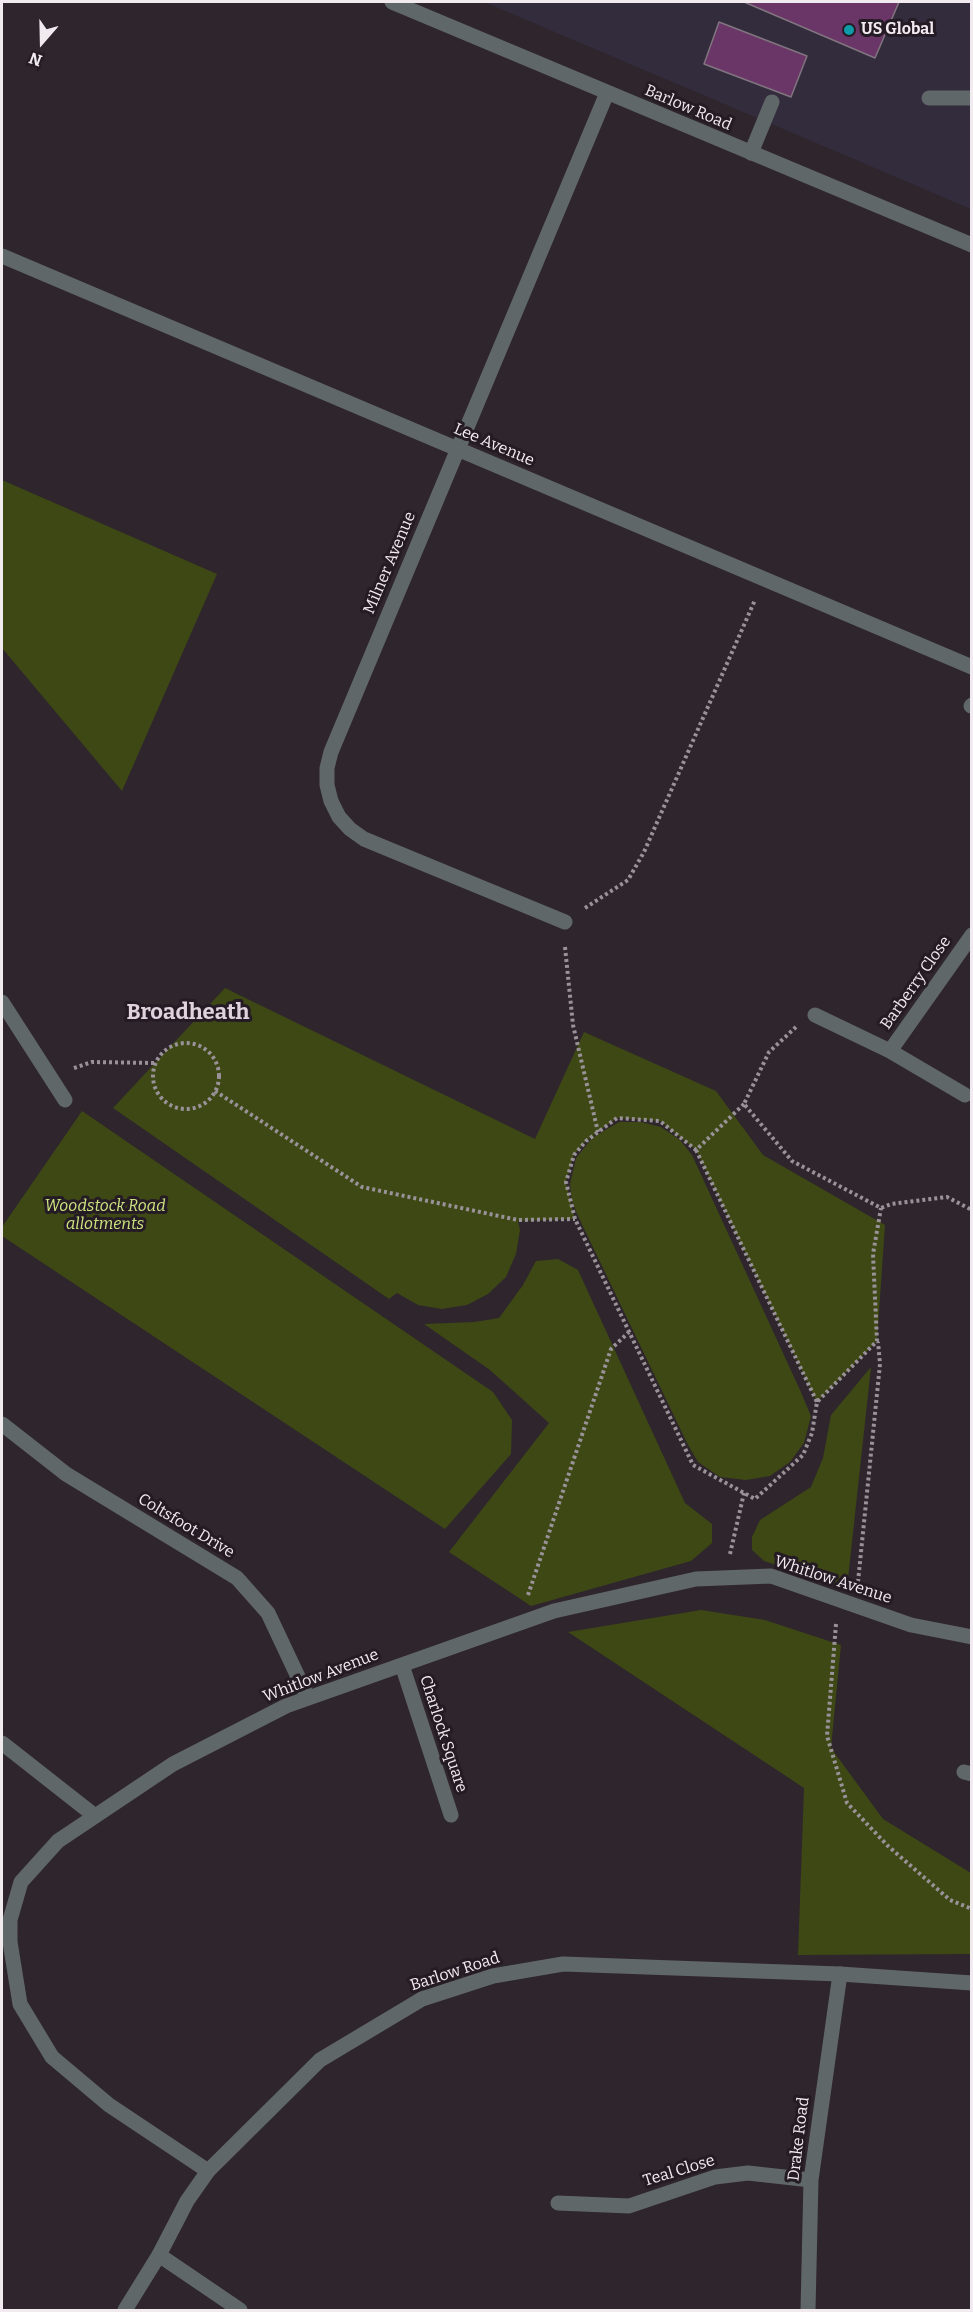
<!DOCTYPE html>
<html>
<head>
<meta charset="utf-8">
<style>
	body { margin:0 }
	#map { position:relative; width:973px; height:2312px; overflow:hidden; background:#2e252d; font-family:Bitter,serif }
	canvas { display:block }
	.frame { position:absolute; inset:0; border:3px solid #f1ebf0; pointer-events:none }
	.north { position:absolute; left:12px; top:12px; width:60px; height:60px; -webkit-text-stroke:4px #251b24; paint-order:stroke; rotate:200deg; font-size:16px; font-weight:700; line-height:24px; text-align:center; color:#f1ebf0 }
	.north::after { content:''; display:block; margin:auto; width:21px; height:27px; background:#f1ebf0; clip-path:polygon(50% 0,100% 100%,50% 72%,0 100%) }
</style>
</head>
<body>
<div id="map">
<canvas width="973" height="2312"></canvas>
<div class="frame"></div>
<div class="north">N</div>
</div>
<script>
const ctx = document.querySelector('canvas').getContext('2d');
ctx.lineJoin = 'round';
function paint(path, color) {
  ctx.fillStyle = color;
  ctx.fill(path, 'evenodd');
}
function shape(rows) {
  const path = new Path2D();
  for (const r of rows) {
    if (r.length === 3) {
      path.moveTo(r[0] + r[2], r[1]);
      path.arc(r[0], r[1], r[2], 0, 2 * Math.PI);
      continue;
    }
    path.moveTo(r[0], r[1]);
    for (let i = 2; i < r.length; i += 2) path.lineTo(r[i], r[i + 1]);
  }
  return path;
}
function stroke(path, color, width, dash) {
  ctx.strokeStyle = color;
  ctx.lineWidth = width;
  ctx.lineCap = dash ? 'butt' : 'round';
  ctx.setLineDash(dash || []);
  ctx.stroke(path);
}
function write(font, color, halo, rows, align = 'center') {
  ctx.font = font + ' Bitter,serif';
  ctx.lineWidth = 6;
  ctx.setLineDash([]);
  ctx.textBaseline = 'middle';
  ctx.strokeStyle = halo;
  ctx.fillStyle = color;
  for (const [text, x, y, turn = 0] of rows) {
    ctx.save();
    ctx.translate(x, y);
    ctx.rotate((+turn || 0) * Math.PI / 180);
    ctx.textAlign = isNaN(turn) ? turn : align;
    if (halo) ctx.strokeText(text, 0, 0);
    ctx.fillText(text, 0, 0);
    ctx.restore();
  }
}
paint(shape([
	[484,2,971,2,971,209,842,154]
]), '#332c3c');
paint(shape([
	[2,480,217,574,122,791,2,648],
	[225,988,535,1139,584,1032,716,1091,763,1155,885,1225,877,1341,817,1402,696,1150,660,1121,617,1118,586,1141,574,1155,566,1182,575,1219,518,1221,520,1230,516,1254,506,1277,488,1294,467,1305,442,1309,418,1305,397,1293,389,1299,113,1108],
	[82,1111,493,1392,512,1420,511,1454,445,1529,2,1236,2,1227],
	[619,1122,641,1122,661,1127,680,1140,692,1155,800,1390,811,1416,804,1443,790,1462,770,1476,746,1480,720,1477,698,1462,687,1443,577,1214,572,1201,570,1184,576,1158,592,1138],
	[558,1259,578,1270,685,1503,712,1524,712,1543,691,1561,531,1606,449,1552,549,1423,490,1370,424,1324,474,1322,499,1318,523,1285,536,1261],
	[871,1367,847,1588,764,1561,752,1550,752,1537,760,1520,811,1487,823,1458,831,1415],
	[701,1610,765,1620,841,1645,831,1748,883,1819,971,1873,971,1954,798,1955,804,1788,568,1632]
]), '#3e4815');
const building = shape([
	[744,2,899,2,875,58,744,2],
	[719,22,807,56,791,97,704,64,719,22]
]);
paint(building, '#6a3667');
stroke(building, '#80757f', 1.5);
stroke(shape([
	[585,908,628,880,644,852,755,600],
	[565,947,573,1025,598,1132],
	[796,1027,769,1052,744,1104,792,1161,881,1208,891,1204,947,1197,972,1210],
	[186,1076,33],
	[74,1068,92,1062,156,1063],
	[215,1091,362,1187,518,1220,575,1219],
	[744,1104,696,1150,660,1121,617,1118,586,1141,574,1155,566,1182,575,1219,693,1465,755,1499,803,1455,812,1433,817,1402,877,1341,873,1254,881,1208],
	[696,1150,817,1402],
	[730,1554,744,1493],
	[858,1582,880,1364,878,1342],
	[528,1595,611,1349,629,1332],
	[836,1624,827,1736,847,1803,888,1846,950,1900,972,1909]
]), '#999298', 4, [3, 3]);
stroke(shape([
	[929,98,972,98],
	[751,153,772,102],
	[2,1743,95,1816]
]), '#606769', 15);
stroke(shape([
	[2,256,972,667],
	[971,706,972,705],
	[565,922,364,839,350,829,339,817,331,801,327,785,327,768,331,752,607,93],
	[2,1002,65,1100],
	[815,1015,890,1051,965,1095],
	[890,1051,972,935],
	[2,1424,66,1474,237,1578,268,1613,308,1698],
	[402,1665,451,1815],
	[964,1772,972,1774],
	[208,2171,109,2105,52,2057,20,2004,10,1942,10,1920,21,1882,58,1841,173,1764,286,1706,554,1611,696,1579,771,1576,911,1625,972,1637],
	[558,2203,629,2206,715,2177,748,2173,811,2180],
	[159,2255,240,2310],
	[808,2310,811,2180,840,1974]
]), '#606769', 15);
stroke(shape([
	[392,2,972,245],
	[125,2310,159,2255,187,2201,208,2171,320,2060,422,1999,493,1976,563,1964,840,1974,972,1983]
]), '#606769', 15);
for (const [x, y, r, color] of [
	[849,30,6,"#0f9aa8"]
]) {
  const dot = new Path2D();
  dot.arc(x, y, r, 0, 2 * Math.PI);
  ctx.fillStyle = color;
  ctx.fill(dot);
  stroke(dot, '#251b24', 2);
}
write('bold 16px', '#f1ebf0', '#251b24', [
	["US Global",861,30]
], 'left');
write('16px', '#f1ebf0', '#251b24', [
	["Barlow Road",688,108,23],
	["Lee Avenue",494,445,23],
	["Milner Avenue",390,563,-67],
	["Barberry Close",916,983,-55],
	["Coltsfoot Drive",186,1526,31],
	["Whitlow Avenue",833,1580,18],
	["Whitlow Avenue",321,1676,-21],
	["Charlock Square",443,1734,72],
	["Barlow Road",455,1972,-18],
	["Drake Road",799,2139,-83],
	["Teal Close",679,2171,-17]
]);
write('italic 16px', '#cde57f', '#251b24', [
	["Woodstock Road",105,1207],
	["allotments",105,1225]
]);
write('bold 22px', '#e0d3de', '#251b24', [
	["Broadheath",188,1013]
]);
</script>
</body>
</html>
